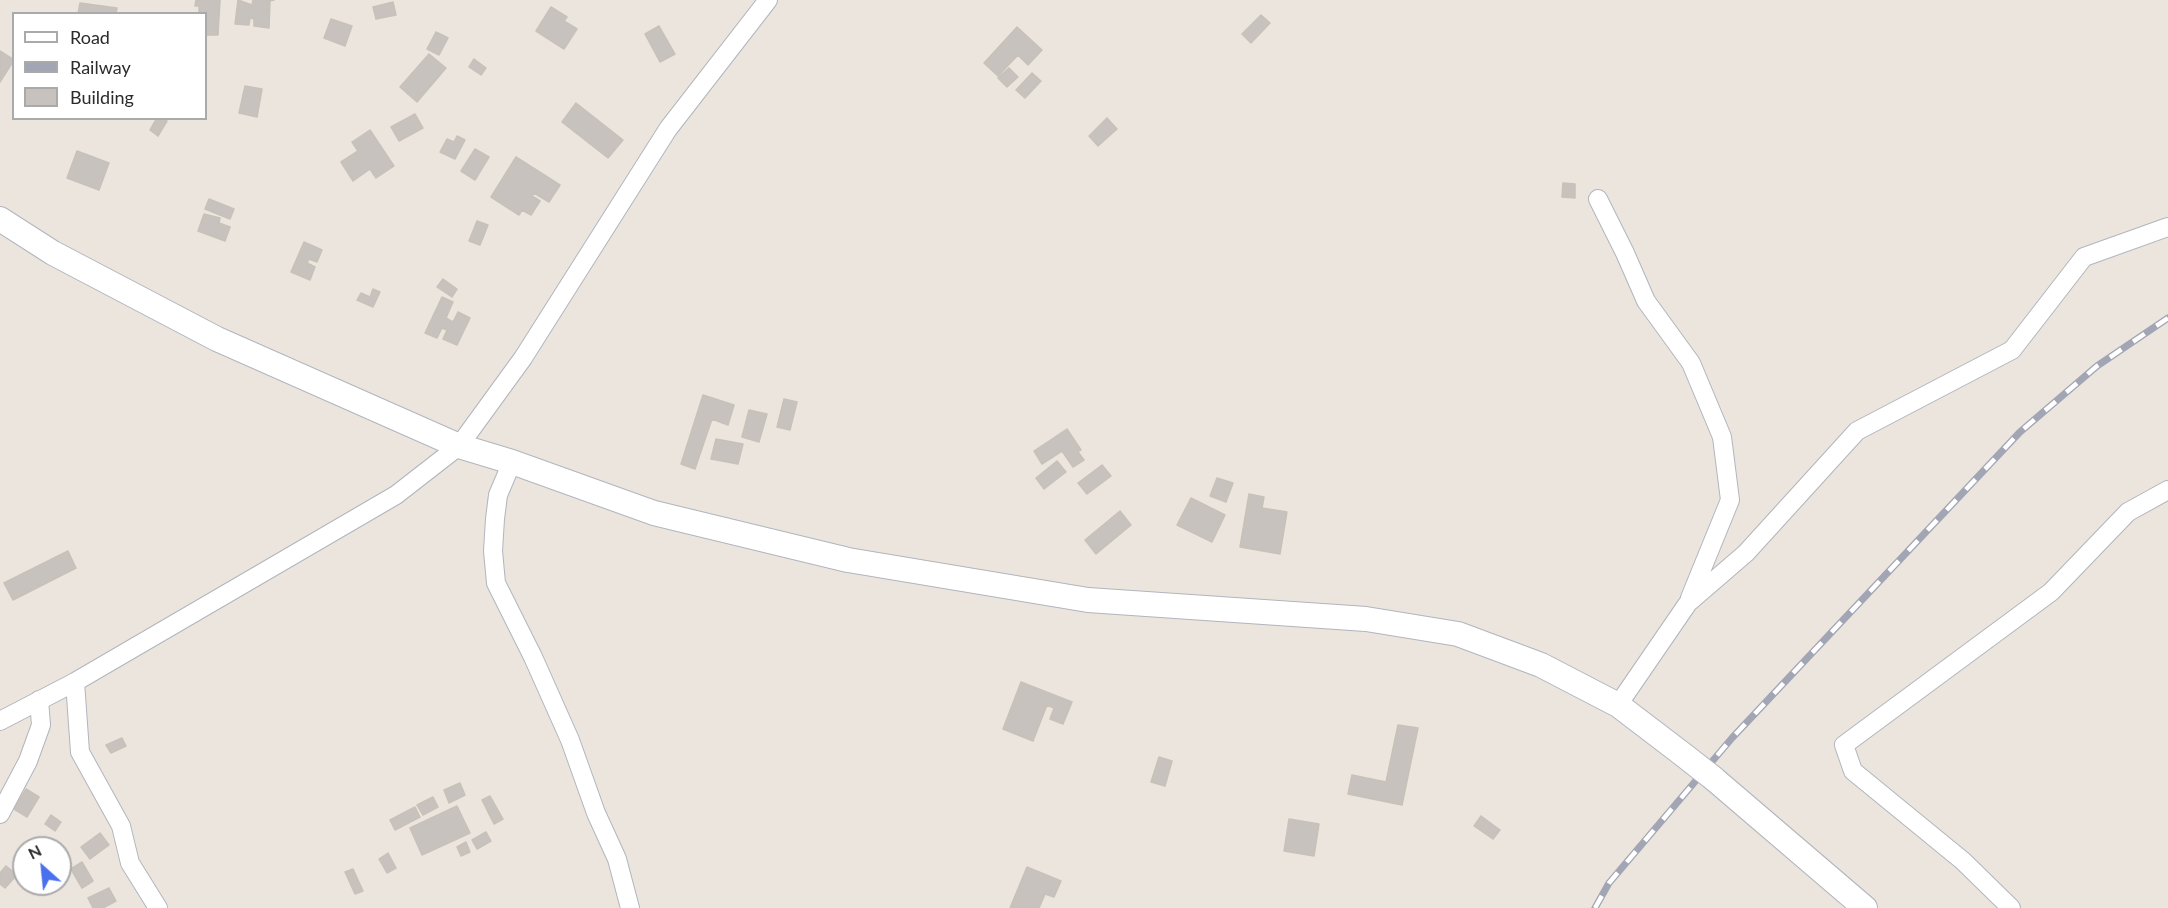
<!DOCTYPE html>
<html>
<head>
<meta charset="utf-8">
<style>
	body { margin:0 }
	#map { position:relative; width:2168px; height:908px; overflow:hidden; background:#ece5de; font-family:Lato,sans-serif }
	canvas { display:block }
	.legend { position:absolute; left:12px; top:12px; width:195px; height:108px; box-sizing:border-box; background:#fff; border:2px solid #aaa; margin:0; padding:8px 10px; list-style:none; font-size:18px; color:#2b2b2b }
	.legend li { display:flex; align-items:center; gap:12px; height:30px }
	.legend b { width:30px; border:2px solid #aaa }
	.north { position:absolute; left:12px; top:836px; width:60px; height:60px; box-sizing:border-box; background:#fff; border:2px solid #aaa; border-radius:50%; rotate:333deg; font-size:16px; font-weight:700; line-height:24px; text-align:center; color:#2b2b2b }
	.north::after { content:''; display:block; margin:auto; width:21px; height:27px; background:#4a71ed; clip-path:polygon(50% 0,100% 100%,50% 72%,0 100%) }
</style>
</head>
<body>
<div id="map">
<canvas width="2168" height="908"></canvas>
<ul class="legend">
<li><b style="height:8px;background:#fff"></b>Road</li>
<li><b style="height:8px;background:#a1a5b4"></b>Railway</li>
<li><b style="height:16px;background:#c7c2bd"></b>Building</li>
</ul>
<div class="north">N</div>
</div>
<script>
const ctx = document.querySelector('canvas').getContext('2d');
ctx.lineJoin = 'round';
function paint(path, color) {
  ctx.fillStyle = color;
  ctx.fill(path, 'evenodd');
}
function shape(rows) {
  const path = new Path2D();
  for (const r of rows) {
    path.moveTo(r[0], r[1]);
    for (let i = 2; i < r.length; i += 2) path.lineTo(r[i], r[i + 1]);
  }
  return path;
}
function stroke(path, color, width, dash) {
  ctx.strokeStyle = color;
  ctx.lineWidth = width;
  ctx.lineCap = dash ? 'butt' : 'round';
  ctx.setLineDash(dash || []);
  ctx.stroke(path);
}
const building = shape([
	[196,0,220,0,218,35,206,35,206,14,199,14,199,6,195,6,196,0],
	[238,0,252,5,253,0,274,0,270,1,269,28,254,26,254,19,250,18,249,25,235,24,238,0],
	[393,2,396,15,376,19,373,7,393,2],
	[80,3,117,8,116,14,78,14,80,3],
	[551,7,567,17,564,21,577,29,564,49,536,31,551,7],
	[1261,15,1270,23,1251,43,1242,34,1261,15],
	[331,19,352,26,345,46,324,38,331,19],
	[659,26,675,54,660,62,645,34,659,26],
	[1017,27,1042,50,1028,65,1018,55,998,76,984,63,1017,27],
	[436,32,448,38,439,55,427,49,436,32],
	[0,51,14,60,0,82,0,51],
	[429,54,446,68,417,102,400,87,429,54],
	[474,59,486,68,481,75,469,67,474,59],
	[1009,68,1018,77,1007,87,998,78,1009,68],
	[1032,73,1041,81,1025,98,1016,90,1032,73],
	[245,86,262,89,257,117,239,113,245,86],
	[576,103,623,140,608,158,562,122,576,103],
	[415,114,423,128,399,141,391,127,415,114],
	[157,118,167,121,158,136,150,130,157,118],
	[1107,118,1117,129,1098,146,1089,136,1107,118],
	[370,130,394,166,376,178,370,169,353,181,341,162,358,151,352,142,370,130],
	[457,136,465,140,455,159,440,152,447,139,454,142,457,136],
	[475,149,489,157,475,180,461,171,475,149],
	[77,151,109,163,99,190,67,178,77,151],
	[516,157,560,185,549,202,534,193,532,196,540,201,531,215,522,210,519,215,491,197,516,157],
	[1563,183,1575,184,1575,198,1562,197,1563,183],
	[209,199,234,209,230,219,205,209,209,199],
	[204,214,220,218,219,223,230,227,225,241,198,231,204,214],
	[477,221,488,225,480,245,469,241,477,221],
	[304,242,322,250,317,262,309,259,307,263,315,267,310,280,291,272,304,242],
	[443,279,457,289,452,297,437,287,443,279],
	[373,289,380,292,373,307,357,300,361,293,370,297,373,289],
	[442,297,453,302,446,318,453,322,458,312,470,318,457,345,443,339,447,330,442,328,437,338,425,333,442,297],
	[703,395,734,405,728,425,712,419,695,469,681,464,703,395],
	[784,399,797,402,790,430,777,427,784,399],
	[749,410,767,414,759,442,742,437,749,410],
	[1067,429,1081,450,1078,452,1084,460,1073,467,1062,451,1042,464,1034,451,1067,429],
	[716,439,743,444,738,464,711,459,716,439],
	[1057,461,1066,472,1044,489,1036,478,1057,461],
	[1102,465,1111,476,1087,494,1078,483,1102,465],
	[1217,478,1233,483,1226,502,1210,496,1217,478],
	[1249,494,1264,497,1262,508,1287,512,1280,554,1240,547,1249,494],
	[1191,498,1225,515,1212,542,1177,525,1191,498],
	[1120,511,1131,525,1096,554,1085,540,1120,511],
	[68,551,76,568,13,600,4,583,68,551],
	[1021,682,1072,702,1063,724,1050,719,1054,708,1047,705,1033,741,1003,729,1021,682],
	[1398,725,1418,728,1402,805,1348,794,1352,775,1386,782,1398,725],
	[122,738,126,746,111,753,106,745,122,738],
	[1159,757,1172,761,1165,786,1151,782,1159,757],
	[460,783,465,795,449,803,444,790,460,783],
	[26,789,39,797,27,817,14,809,26,789],
	[490,796,503,819,494,824,482,800,490,796],
	[433,797,438,807,423,815,417,805,433,797],
	[457,806,470,833,422,855,410,828,457,806],
	[415,807,420,817,395,830,390,820,415,807],
	[51,815,61,822,55,831,45,824,51,815],
	[1481,816,1500,830,1493,839,1474,826,1481,816],
	[1289,819,1319,824,1314,856,1284,851,1289,819],
	[486,832,491,841,477,849,472,840,486,832],
	[100,833,109,845,90,859,81,847,100,833],
	[466,842,470,852,461,856,457,847,466,842],
	[388,853,396,868,387,873,379,859,388,853],
	[82,862,93,881,82,888,71,869,82,862],
	[6,866,17,875,5,888,0,884,0,873,6,866],
	[1027,867,1061,881,1054,897,1045,894,1039,908,1010,908,1027,867],
	[353,869,363,891,355,894,345,872,353,869],
	[109,888,116,901,103,908,93,908,88,898,109,888]
]);
paint(building, '#c7c2bd');
stroke(building, '#c7c1b8', 1.5);
const minor = shape([
	[1598,199,1625,253,1646,301,1691,363,1722,437,1730,500,1690,598],
	[512,462,498,495,495,519,493,551,496,583,533,657,570,740,596,813,617,859,630,908],
	[75,682,80,752,121,826,130,863,158,908],
	[1618,705,1688,603,1746,553,1857,431,2012,350,2084,257,2168,227],
	[0,721,75,682,396,495,459,446,523,358,668,129,768,0],
	[0,814,28,761,41,725,39,700],
	[2011,908,1963,861,1853,771,1844,745,2051,592,2128,512,2168,490]
]);
const secondary = shape([
	[0,219,53,253,217,339,459,446,512,462,654,513,848,560,1088,600,1366,619,1458,634,1541,665,1618,705,1681,753],
	[1713,778,1865,908]
]);
stroke(minor, '#b1b5bd', 20);
stroke(secondary, '#b1b5bd', 26);
stroke(minor, '#fff', 18);
stroke(secondary, '#fff', 24);
const rail = shape([
	[1595,908,1609,883,1732,738,2020,432,2097,366,2168,318]
]);
stroke(rail, '#a1a5b4', 7);
stroke(rail, '#fff', 4.5, [14]);
const secondaryBridge = shape([
	[1681,753,1713,778]
]);
stroke(secondaryBridge, '#b1b5bd', 26, []);
stroke(secondaryBridge, '#fff', 24);
</script>
</body>
</html>
